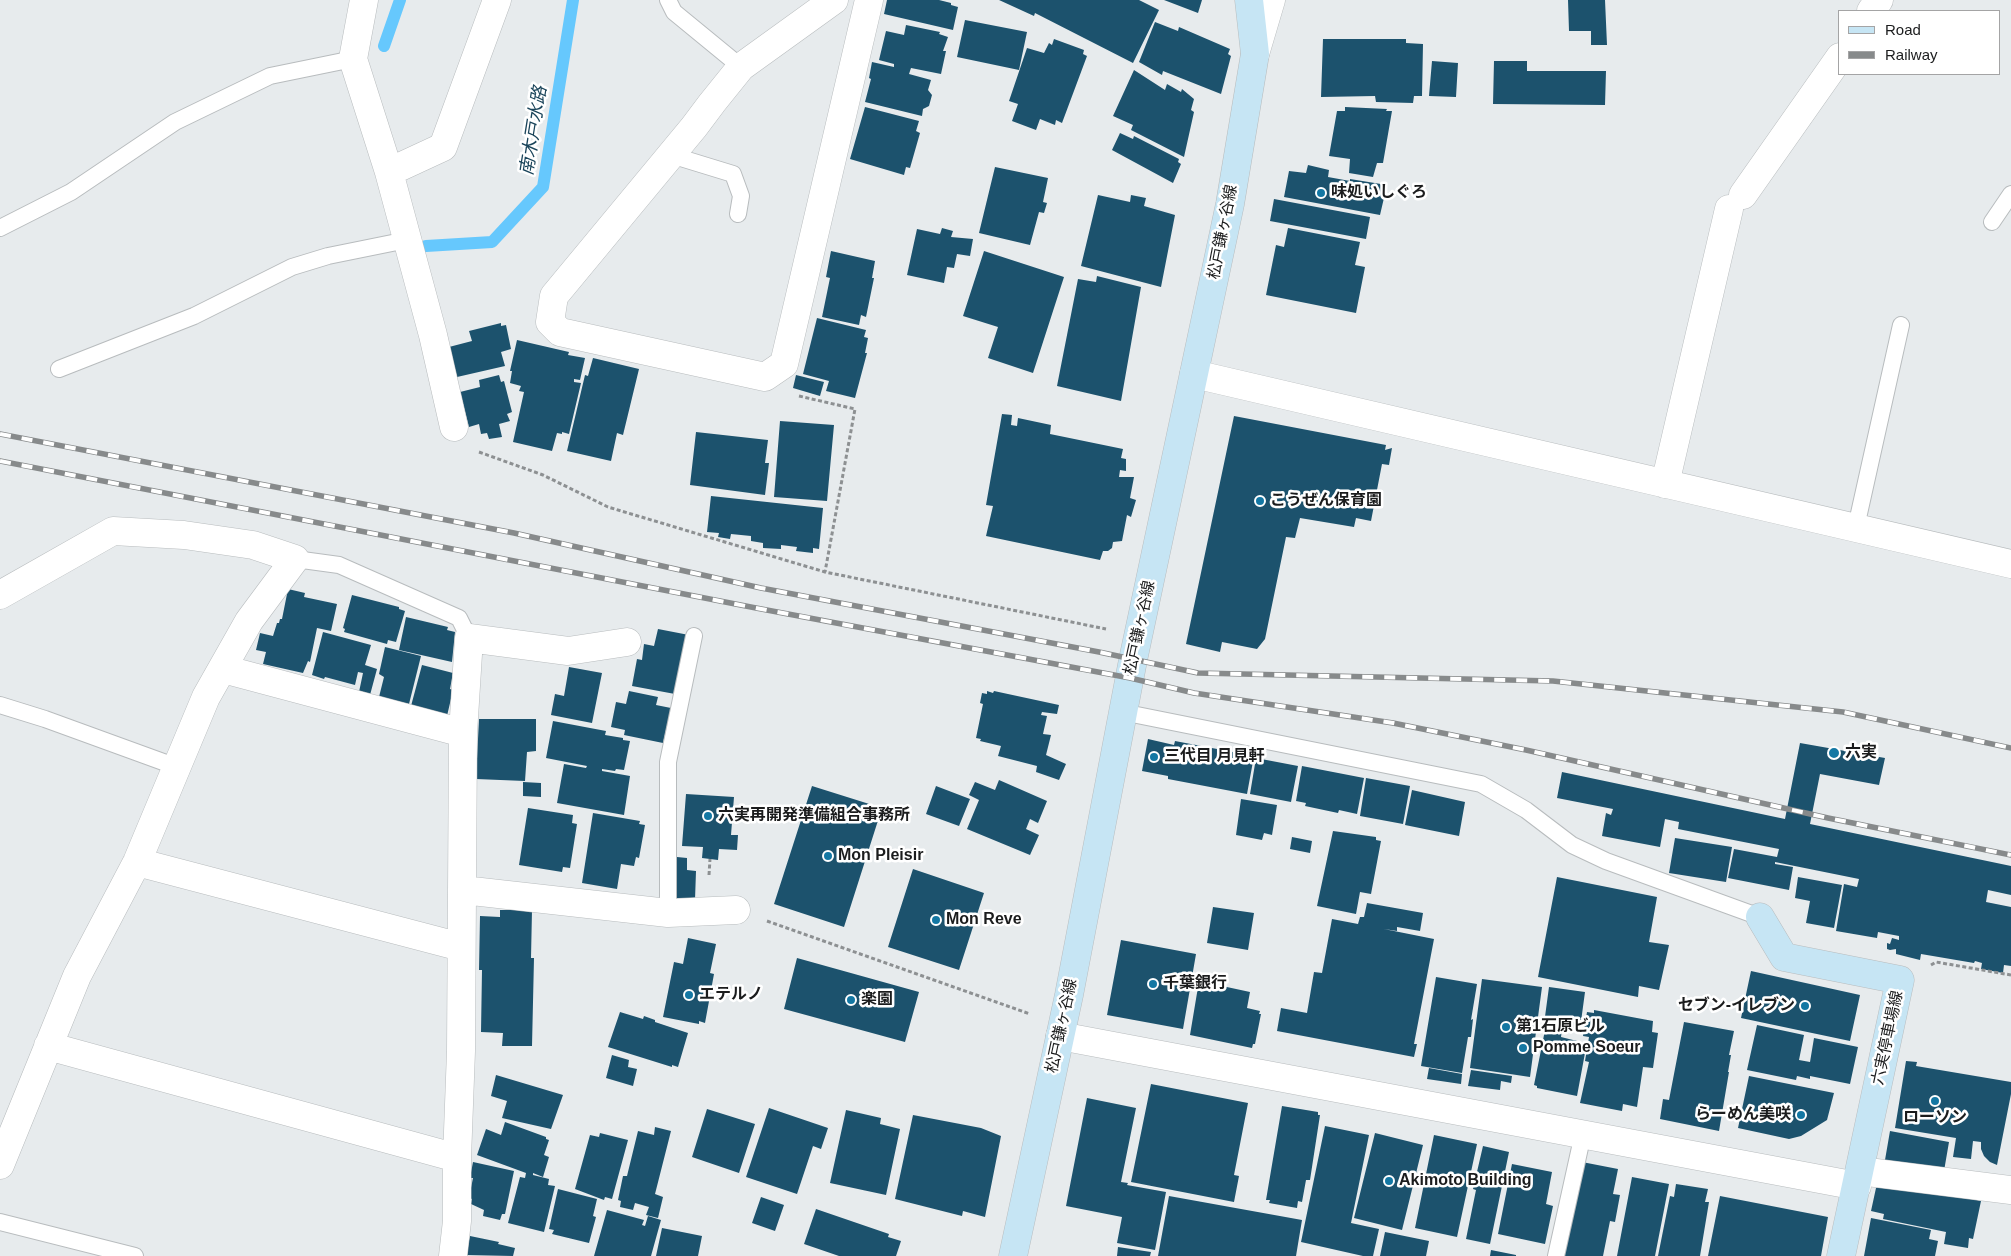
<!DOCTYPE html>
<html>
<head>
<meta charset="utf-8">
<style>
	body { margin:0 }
	#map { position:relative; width:2011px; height:1256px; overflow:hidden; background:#e7ebed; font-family:Helvetica,sans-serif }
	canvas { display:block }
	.legend { position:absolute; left:1838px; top:10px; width:162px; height:65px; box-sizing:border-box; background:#fff; border:1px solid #a4a4a5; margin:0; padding:6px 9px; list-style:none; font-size:15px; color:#1b1c1d }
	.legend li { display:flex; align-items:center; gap:10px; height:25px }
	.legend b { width:25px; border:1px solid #a4a4a5 }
</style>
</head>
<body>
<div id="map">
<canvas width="2011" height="1256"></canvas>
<ul class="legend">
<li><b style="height:6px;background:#c6e5f4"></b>Road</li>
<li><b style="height:6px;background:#878a8b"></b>Railway</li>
</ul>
</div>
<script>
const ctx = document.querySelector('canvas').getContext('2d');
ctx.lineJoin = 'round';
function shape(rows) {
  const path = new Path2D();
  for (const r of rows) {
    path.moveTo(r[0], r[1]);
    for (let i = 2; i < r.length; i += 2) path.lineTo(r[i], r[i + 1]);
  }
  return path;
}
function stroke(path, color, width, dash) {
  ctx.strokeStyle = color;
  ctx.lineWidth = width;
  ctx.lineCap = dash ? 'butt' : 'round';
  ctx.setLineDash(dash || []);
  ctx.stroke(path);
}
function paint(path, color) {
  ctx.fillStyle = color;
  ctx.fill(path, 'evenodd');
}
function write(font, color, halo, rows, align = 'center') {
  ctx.font = font + ' Helvetica,"Noto Sans JP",sans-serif';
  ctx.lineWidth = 5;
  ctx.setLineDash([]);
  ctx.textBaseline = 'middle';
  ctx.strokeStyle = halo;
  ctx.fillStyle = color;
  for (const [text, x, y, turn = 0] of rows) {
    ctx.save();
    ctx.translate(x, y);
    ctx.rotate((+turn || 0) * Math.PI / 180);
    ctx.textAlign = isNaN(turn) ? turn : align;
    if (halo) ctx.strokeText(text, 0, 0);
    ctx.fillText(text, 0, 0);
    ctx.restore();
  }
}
stroke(shape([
	[384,46,400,0],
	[426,246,492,242,543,187,573,0]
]), '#66c8fd', 12);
paint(shape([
	[887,0,939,0,951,3,951,5,958,7,953,30,884,14],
	[999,0,1139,0,1159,10,1133,63,1035,13,1034,16],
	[1164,0,1202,0,1198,13],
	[1568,0,1605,0,1607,45,1591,45,1591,31,1569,31],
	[965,20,1027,32,1019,70,957,57],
	[1155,22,1178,31,1179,27,1230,49,1228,54,1231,56,1221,94,1163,71,1162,75,1139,62],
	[906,25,940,32,939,34,948,37,943,51,946,51,941,74,911,68,909,74,931,80,928,90,932,95,929,106,923,109,922,116,865,102,871,79,869,78,872,62,894,67,894,64,879,60,886,31,904,35],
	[1054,39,1084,50,1083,54,1087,56,1062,123,1056,120,1055,125,1040,119,1036,130,1012,121,1018,104,1009,101,1027,48,1044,53,1049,43,1052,45],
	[1323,39,1406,39,1406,43,1423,44,1422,96,1414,96,1413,103,1376,102,1375,96,1321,97],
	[1432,61,1458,63,1456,97,1429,96],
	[1494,61,1527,61,1527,71,1606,71,1605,105,1493,104],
	[1134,70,1165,90,1167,84,1181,92,1182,89,1194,99,1191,110,1194,112,1184,157,1131,130,1133,125,1113,116],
	[865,107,919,121,916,131,920,133,910,168,906,167,904,175,850,159],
	[1345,107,1387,109,1386,111,1392,111,1383,163,1377,163,1373,177,1349,173,1350,159,1329,156,1337,111,1345,111],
	[1120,133,1133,139,1134,136,1179,159,1178,162,1181,164,1173,183,1112,150],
	[1308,165,1329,170,1328,177,1350,181,1350,179,1387,185,1380,215,1284,197,1289,171,1306,173],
	[995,167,1048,178,1043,202,1047,203,1044,213,1039,212,1030,245,979,233],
	[1098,195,1130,202,1131,195,1146,198,1144,206,1175,215,1161,287,1081,266],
	[1274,199,1370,217,1366,239,1270,221],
	[942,228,953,231,951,237,973,239,970,256,957,254,954,268,947,267,944,283,907,275,917,229,940,234],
	[1288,228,1360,242,1355,265,1365,267,1356,313,1266,295,1276,245,1284,247],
	[831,251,875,261,872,278,874,278,866,317,861,315,859,325,822,317,830,278,826,277],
	[984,251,1064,277,1033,373,988,358,998,327,963,316],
	[1097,276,1141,287,1121,401,1057,386,1078,279,1096,282],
	[817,318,866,330,864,337,868,338,865,353,867,353,855,398,826,391,829,381,803,374],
	[501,323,501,326,506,325,511,349,501,352,505,366,457,377,449,347,472,341,469,331],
	[517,340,569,352,568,355,585,358,580,380,574,379,574,382,581,383,569,434,562,432,562,434,557,433,552,451,513,442,524,392,519,391,521,386,510,383,512,371,510,371],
	[593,358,639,369,623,435,617,433,611,461,567,451,585,375,588,376],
	[499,375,501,382,504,381,512,412,507,414,510,421,499,424,502,437,489,439,487,433,481,434,479,424,469,427,460,392,480,387,479,380],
	[796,375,824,382,820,396,793,388],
	[1002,414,1012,415,1011,425,1017,426,1018,418,1051,425,1050,434,1123,449,1121,458,1126,459,1126,471,1120,470,1119,477,1134,477,1130,498,1136,500,1131,517,1127,515,1122,541,1113,542,1112,548,1108,551,1103,551,1100,560,986,536,993,506,986,505],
	[1234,416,1386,445,1385,450,1392,448,1389,465,1382,464,1371,521,1356,518,1354,527,1300,518,1295,538,1286,537,1265,639,1257,649,1222,642,1220,652,1186,644],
	[780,421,834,425,827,501,774,497],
	[696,432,768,440,765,463,769,463,765,495,690,485],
	[711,496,823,508,819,549,813,548,813,553,796,551,797,547,781,545,781,549,763,548,763,543,751,541,751,536,731,534,730,539,718,537,719,533,707,532],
	[288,589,305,593,304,597,337,604,331,631,317,628,310,662,308,661,303,673,263,664,266,652,256,650,260,633,273,636,277,623,279,623,280,619,282,619],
	[352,595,399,607,399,609,405,611,396,642,388,640,387,644,344,632,345,629,343,628],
	[406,617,448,627,447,630,455,632,452,662,399,650],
	[658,629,689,635,675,694,632,686,637,659,642,660,644,644,654,646],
	[323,632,371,645,365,665,377,669,370,695,359,692,363,673,358,672,355,685,325,677,324,679,312,675],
	[385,647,421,656,409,704,379,697,384,677,379,674],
	[422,665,453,673,450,689,453,690,447,716,411,706],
	[569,667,602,673,592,723,551,715,555,694,564,696],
	[629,691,658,697,656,705,671,708,663,743,624,735,625,730,611,727,616,702,626,704],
	[987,691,993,693,994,691,1059,705,1057,714,1042,712,1041,715,1047,716,1043,734,1051,735,1046,755,1066,764,1059,780,1036,772,1037,766,998,756,1001,746,980,741,981,739,976,738,983,704,980,703,982,693,987,694],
	[479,719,536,719,536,751,527,752,525,781,476,779],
	[553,721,606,731,605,735,623,738,623,740,630,741,624,770,616,769,615,771,602,769,602,771,630,776,624,815,557,803,564,764,586,768,587,766,546,758],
	[1148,739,1174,745,1175,741,1254,756,1247,794,1168,779,1168,776,1142,771],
	[1800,743,1885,758,1879,785,1820,774,1810,824,2011,866,2011,895,1988,890,1986,902,2011,907,2011,966,2004,965,2003,973,1981,969,1982,963,1975,961,1974,963,1921,954,1920,960,1896,954,1896,949,1890,950,1887,949,1887,943,1890,944,1892,938,1899,940,1899,936,1878,932,1877,938,1836,931,1844,884,1857,887,1859,879,1775,862,1775,864,1793,867,1789,890,1728,878,1734,849,1777,857,1779,849,1678,829,1679,822,1665,819,1660,847,1602,836,1606,813,1611,815,1613,809,1557,798,1562,772,1785,819],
	[1256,758,1298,766,1291,802,1250,794],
	[1302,766,1364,778,1357,814,1339,810,1338,813,1305,806,1306,803,1296,801],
	[1366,778,1410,786,1403,824,1360,816],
	[999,780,1047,801,1038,823,1030,819,1026,829,1039,835,1030,855,967,829,979,800,969,795,975,782,995,790],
	[523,782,541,783,541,797,523,796],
	[812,786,882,808,844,927,774,904],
	[936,786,970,799,959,826,926,814],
	[1412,790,1465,802,1459,836,1405,825],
	[686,794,734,797,731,835,738,835,737,850,719,849,718,860,702,858,703,847,682,846],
	[1241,799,1277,805,1272,835,1264,833,1262,840,1236,835],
	[528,808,573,815,572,823,577,824,570,868,563,867,562,872,519,865],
	[593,813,640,821,639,824,645,825,639,858,636,857,634,866,621,864,617,889,582,883],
	[1333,831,1376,837,1376,840,1381,841,1371,894,1360,892,1356,914,1317,906],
	[1292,837,1312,841,1310,853,1290,849],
	[1675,838,1732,847,1726,882,1669,873],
	[677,857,687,858,687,870,696,871,695,900,676,899],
	[913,869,984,893,959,970,888,947],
	[1557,877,1657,897,1649,942,1669,945,1659,990,1639,986,1638,997,1538,977],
	[1798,877,1842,885,1834,928,1806,923,1810,901,1795,898],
	[1367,903,1423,913,1420,931,1397,927,1397,931,1384,929,1434,939,1414,1044,1417,1044,1414,1057,1277,1031,1281,1008,1307,1013,1314,972,1322,973,1332,919,1358,924,1360,917,1364,917],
	[1213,907,1254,913,1248,950,1207,943],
	[500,910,532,910,531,958,534,958,532,1046,502,1046,503,1033,481,1032,482,970,479,970,480,916,500,917],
	[688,938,716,944,710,973,714,974,705,1023,699,1021,699,1024,663,1017,674,962,683,964],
	[1121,940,1196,954,1183,1029,1107,1015],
	[797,958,919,992,905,1042,784,1009],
	[1751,971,1860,995,1850,1041,1741,1018],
	[1436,977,1477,984,1471,1020,1473,1019,1471,1037,1468,1037,1462,1073,1421,1066],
	[1482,979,1542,987,1530,1077,1470,1068],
	[1199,981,1250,992,1247,1008,1260,1011,1259,1014,1261,1014,1255,1044,1253,1044,1252,1048,1190,1035],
	[1549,987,1585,992,1580,1029,1544,1024],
	[1594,1010,1653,1021,1652,1032,1658,1033,1653,1068,1643,1067,1637,1107,1623,1104,1622,1111,1580,1103,1589,1062,1585,1061,1589,1037,1583,1036,1587,1012,1594,1013],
	[620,1012,643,1019,644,1016,655,1020,655,1022,688,1033,678,1067,672,1065,672,1067,608,1047],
	[1684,1022,1734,1031,1729,1055,1731,1055,1728,1072,1729,1072,1719,1131,1660,1119,1663,1099,1669,1100],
	[1546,1025,1562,1029,1561,1037,1585,1043,1583,1053,1585,1053,1577,1096,1537,1088,1537,1086,1534,1085],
	[1757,1025,1804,1035,1799,1060,1810,1062,1814,1038,1858,1047,1850,1084,1810,1076,1810,1079,1797,1076,1796,1080,1747,1070],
	[612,1055,629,1060,628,1067,637,1069,633,1086,606,1078],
	[1906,1061,1917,1062,1916,1066,2011,1082,2011,1094,1997,1165,1990,1162,1984,1156,1981,1149,1981,1142,1973,1141,1971,1159,1953,1157,1956,1138,1895,1128],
	[1429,1068,1462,1074,1461,1084,1427,1079],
	[1471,1070,1512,1076,1511,1083,1501,1081,1500,1090,1468,1086],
	[496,1075,563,1095,551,1129,502,1118,507,1101,491,1096],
	[1749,1076,1834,1093,1827,1120,1801,1136,1789,1139,1738,1128],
	[1151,1084,1248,1103,1234,1175,1239,1176,1234,1202,1131,1182],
	[1087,1098,1136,1108,1121,1182,1128,1183,1127,1185,1166,1192,1155,1250,1117,1243,1122,1217,1066,1206],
	[1282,1106,1318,1112,1318,1115,1320,1115,1310,1180,1306,1180,1302,1202,1298,1201,1297,1208,1269,1203,1270,1200,1266,1200],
	[769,1108,828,1128,821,1149,813,1146,797,1194,746,1177],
	[707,1109,755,1124,739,1173,692,1157],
	[846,1110,881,1118,880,1124,900,1129,886,1195,830,1183],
	[913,1115,981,1128,1001,1136,985,1217,963,1211,962,1216,895,1199],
	[505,1122,546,1137,546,1139,549,1140,544,1155,549,1157,543,1177,533,1173,533,1175,549,1179,548,1185,555,1186,544,1232,508,1223,520,1177,525,1178,526,1173,477,1155,486,1129,501,1135],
	[1325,1126,1369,1135,1351,1223,1379,1229,1373,1256,1363,1256,1301,1242],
	[655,1127,671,1131,655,1194,663,1197,658,1218,646,1215,649,1207,635,1203,633,1210,620,1207,621,1201,618,1200,623,1176,627,1176,638,1131,654,1135],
	[1890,1131,1949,1142,1944,1171,1885,1160],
	[600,1133,628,1140,612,1199,605,1197,604,1200,575,1189,590,1135,599,1137],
	[1375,1133,1423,1145,1402,1230,1354,1218],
	[1434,1135,1477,1144,1457,1237,1415,1228],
	[1483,1146,1509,1152,1490,1244,1466,1239,1476,1190,1473,1189],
	[473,1162,514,1171,505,1214,502,1214,500,1220,483,1216,484,1210,471,1204,472,1199,469,1198,473,1178,470,1178],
	[1582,1162,1618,1169,1613,1194,1620,1195,1615,1222,1610,1221,1603,1256,1564,1256],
	[1512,1164,1552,1172,1546,1204,1553,1206,1545,1244,1498,1234],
	[1632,1177,1669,1184,1655,1256,1617,1256],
	[1676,1184,1708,1189,1705,1202,1709,1202,1700,1256,1658,1256,1670,1196,1674,1197],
	[1880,1185,1931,1190,1981,1201,1973,1239,1969,1238,1968,1248,1944,1244,1946,1232,1883,1219,1884,1214,1871,1211,1876,1188],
	[558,1189,597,1199,593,1216,596,1217,589,1243,552,1234,554,1230,549,1229],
	[1169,1196,1302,1220,1296,1256,1158,1256],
	[1720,1196,1828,1217,1821,1256,1708,1256],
	[761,1197,784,1205,775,1231,752,1223],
	[816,1209,889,1234,888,1237,901,1241,896,1256,839,1256,804,1244],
	[607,1210,644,1220,642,1225,645,1226,648,1216,661,1220,651,1256,594,1256],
	[1871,1218,1931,1230,1929,1239,1938,1241,1935,1256,1864,1256],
	[662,1228,702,1236,698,1256,656,1256],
	[1385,1232,1429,1241,1426,1256,1380,1256],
	[470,1236,499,1242,498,1244,515,1248,513,1256,466,1255],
	[1118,1247,1151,1252,1150,1256,1117,1256],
	[1491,1250,1516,1255,1516,1256,1490,1256]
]), '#1c526d');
const service = shape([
	[668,0,674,12,741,67],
	[671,155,733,174,741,196,738,214],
	[1992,222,2011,194],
	[0,228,71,192,175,122,270,76,353,59],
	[59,369,194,316,292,267,328,256,407,240],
	[1856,527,1901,325],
	[295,559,339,565,459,618,469,638],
	[0,705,45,719,177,767],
	[1122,712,1481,784,1526,810,1572,845,1606,861,1760,917],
	[668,913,668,762,694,636],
	[0,1222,135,1256],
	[1556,1256,1583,1134]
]);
const minor = shape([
	[364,0,353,59,389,172,443,147,497,0],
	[834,0,741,67,712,103,694,127,554,296,550,322,560,332,765,377,784,364,869,0],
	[1871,11,1879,0],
	[1255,54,1271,0],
	[389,172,433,335,454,427],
	[1743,195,1840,57],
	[1194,374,2011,564],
	[1665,484,1729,209],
	[0,595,113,531,184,535,253,545,295,559,249,621,206,697,137,862,77,976,0,1165],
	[223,669,463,733],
	[137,862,461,947],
	[463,890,668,913,736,910],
	[48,1046,457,1158],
	[1860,1171,2011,1190],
	[453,1256,457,1221,457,1158,461,1051,463,733,469,638,568,651,627,642]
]);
const tertiary = shape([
	[1060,1036,1857,1186]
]);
const secondary = shape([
	[1760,917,1784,957,1900,980,1841,1256],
	[1013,1256,1069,995,1133,660,1230,204,1255,54,1249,0]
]);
stroke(service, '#b8bcbe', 18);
stroke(minor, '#b8bcbe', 29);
stroke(tertiary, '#b8bcbe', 29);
stroke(secondary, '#b8bcbe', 29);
stroke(shape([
	[799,396,855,409,825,572],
	[479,452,543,475,608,507,825,572,1106,629],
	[709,875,710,859],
	[767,921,1030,1014],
	[1931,965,1936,962,2011,975]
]), '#8d9092', 3, [4, 2.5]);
stroke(service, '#fff', 16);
stroke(minor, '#fff', 28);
stroke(tertiary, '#fff', 28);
stroke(secondary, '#c6e5f4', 28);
const rail = shape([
	[0,434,514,533,761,588,1099,652,1198,673,1553,681,1843,712,2011,748],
	[0,461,756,608,1130,678,1194,693,1393,723,1526,750,1828,818,2011,855]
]);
stroke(rail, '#878a8b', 5.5);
stroke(rail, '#fff', 4, [11]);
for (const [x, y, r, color] of [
	[1321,193,5,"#1377a3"],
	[1260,501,5,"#1377a3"],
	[1834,753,6,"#1377a3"],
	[1154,757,5,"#1377a3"],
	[708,816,5,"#1377a3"],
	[828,856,5,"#1377a3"],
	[936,920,5,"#1377a3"],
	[1153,984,5,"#1377a3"],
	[689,995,5,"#1377a3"],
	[851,1000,5,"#1377a3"],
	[1805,1006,5,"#1377a3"],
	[1506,1027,5,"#1377a3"],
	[1523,1048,5,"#1377a3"],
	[1935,1101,5,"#1377a3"],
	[1801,1115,5,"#1377a3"],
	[1389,1181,5,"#1377a3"]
]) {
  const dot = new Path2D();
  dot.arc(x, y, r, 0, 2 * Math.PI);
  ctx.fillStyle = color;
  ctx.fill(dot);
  stroke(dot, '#fff', 2);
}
write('bold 16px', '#1b1c1d', '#fff', [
	["味処いしぐろ",1331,193],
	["こうぜん保育園",1270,501],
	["六実",1845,753],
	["三代目 月見軒",1164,757],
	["六実再開発準備組合事務所",718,816],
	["Mon Pleisir",838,856],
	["Mon Reve",946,920],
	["千葉銀行",1163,984],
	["エテルノ",699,995],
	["楽園",861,1000],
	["セブン-イレブン",1795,1006,"right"],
	["第1石原ビル",1516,1027],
	["Pomme Soeur",1533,1048],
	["らーめん美咲",1791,1115,"right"],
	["ローソン",1935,1118,"center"],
	["Akimoto Building",1399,1181]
], 'left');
write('16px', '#1b1c1d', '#fff', [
	["松戸鎌ヶ谷線",1223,232,-79],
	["松戸鎌ヶ谷線",1140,628,-78],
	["松戸鎌ヶ谷線",1062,1026,-78],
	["六実停車場線",1888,1038,-78]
]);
write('italic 18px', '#1a445a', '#fff', [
	["南木戸水路",534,131,-81]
]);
</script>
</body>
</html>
